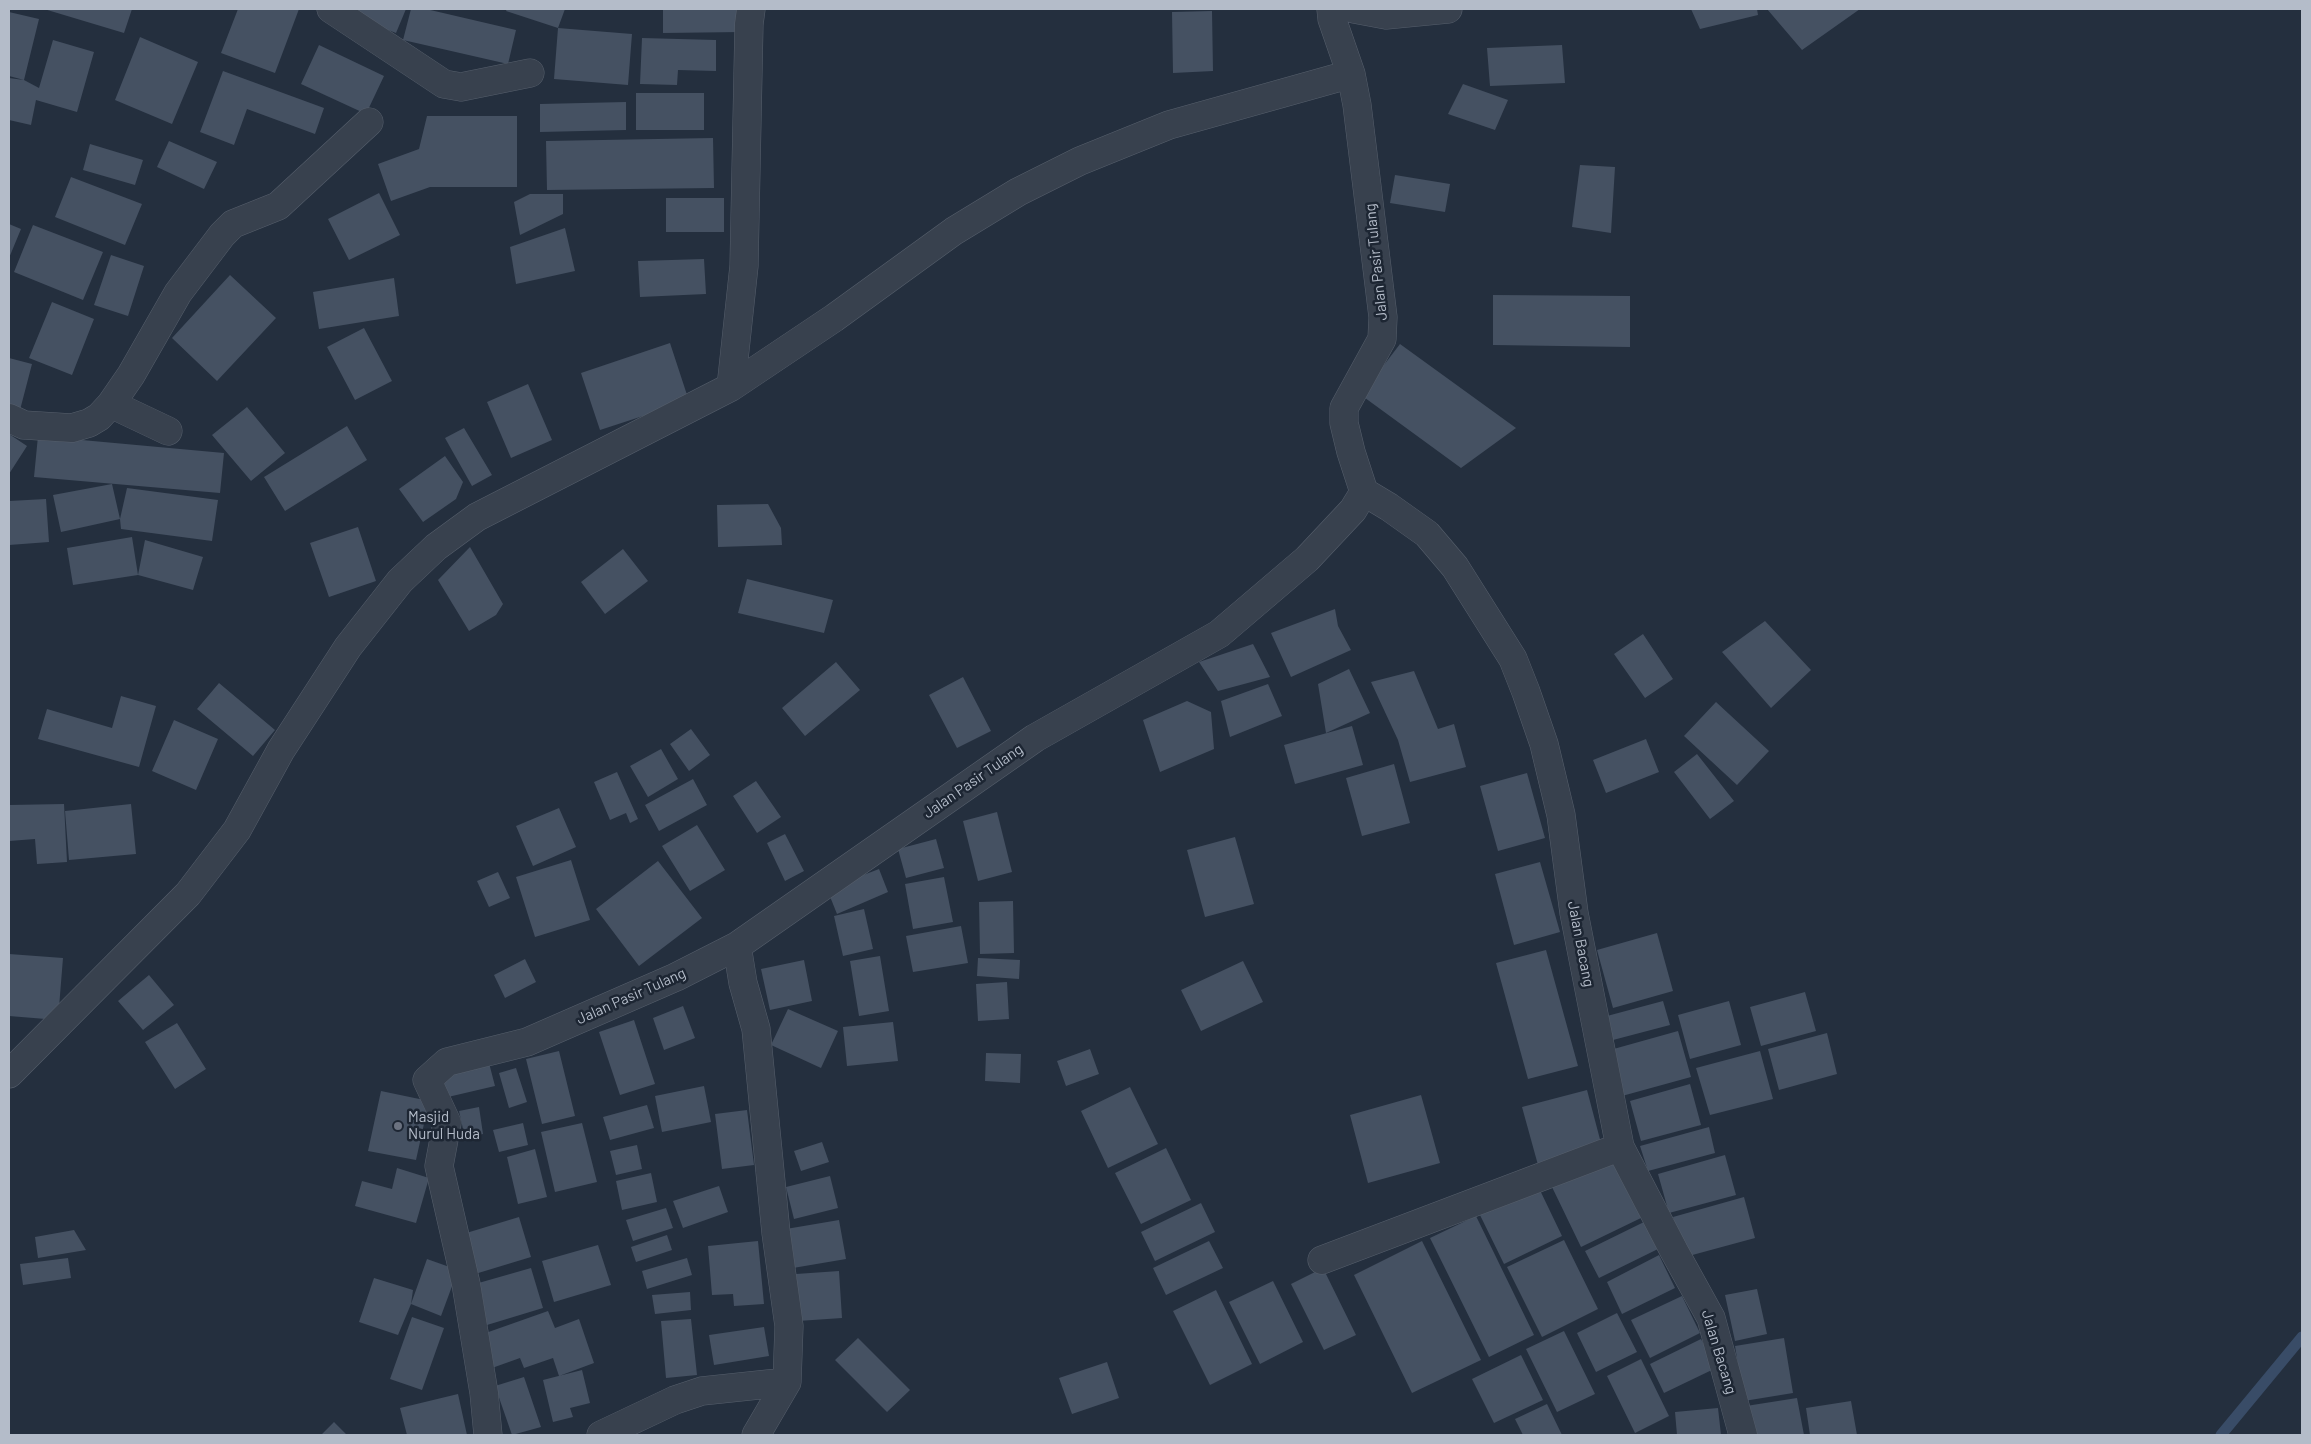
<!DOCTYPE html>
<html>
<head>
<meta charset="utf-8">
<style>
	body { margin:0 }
	#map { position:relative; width:2311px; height:1444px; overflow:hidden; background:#242f3e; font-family:Barlow,sans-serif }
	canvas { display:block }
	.frame { position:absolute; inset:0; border:10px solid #b4bcc9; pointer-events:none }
</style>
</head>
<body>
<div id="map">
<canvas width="2311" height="1444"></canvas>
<div class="frame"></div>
</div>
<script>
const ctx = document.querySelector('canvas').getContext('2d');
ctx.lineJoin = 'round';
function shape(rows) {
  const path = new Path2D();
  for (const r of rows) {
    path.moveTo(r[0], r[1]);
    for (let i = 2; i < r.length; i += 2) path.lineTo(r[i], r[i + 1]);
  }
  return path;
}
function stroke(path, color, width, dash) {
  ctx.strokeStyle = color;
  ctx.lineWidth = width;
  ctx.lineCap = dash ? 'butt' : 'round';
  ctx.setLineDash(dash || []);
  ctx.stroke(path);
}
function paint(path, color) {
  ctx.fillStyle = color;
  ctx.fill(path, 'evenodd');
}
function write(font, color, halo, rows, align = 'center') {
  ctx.font = font + ' Barlow,sans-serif';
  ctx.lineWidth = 5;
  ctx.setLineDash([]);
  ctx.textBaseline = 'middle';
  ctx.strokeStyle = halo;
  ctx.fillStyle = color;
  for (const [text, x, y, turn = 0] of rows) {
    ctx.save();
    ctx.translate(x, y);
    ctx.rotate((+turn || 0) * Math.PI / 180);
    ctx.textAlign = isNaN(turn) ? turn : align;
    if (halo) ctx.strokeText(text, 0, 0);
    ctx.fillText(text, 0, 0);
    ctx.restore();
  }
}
stroke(shape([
	[2221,1435,2302,1337]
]), '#394c67', 11);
paint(shape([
	[44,9,132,9,124,33],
	[238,9,299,9,275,73,221,53],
	[333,9,406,9,396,33],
	[411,9,426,9,516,30,508,64,403,40],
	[507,9,565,9,558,28,506,11],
	[663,9,742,9,742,32,663,33],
	[1691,9,1757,9,1758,15,1700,29],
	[1767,9,1860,9,1802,50],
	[1212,11,1213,71,1173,73,1172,12],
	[9,12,39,19,24,80,39,88,53,40,94,52,77,112,36,100,31,125,9,120,9,78,24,80,9,76],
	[558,28,632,34,628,85,554,79],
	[140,37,198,62,172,124,115,100],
	[642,38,716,40,716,71,678,70,677,85,640,84],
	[319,45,384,76,366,114,301,84],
	[1562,45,1565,83,1490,86,1487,48],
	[223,71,324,108,315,134,247,109,234,145,200,132],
	[1463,84,1508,100,1495,130,1448,114],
	[636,93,704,93,704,130,636,130],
	[626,102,626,130,540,132,540,104],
	[427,116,517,116,517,187,430,187,391,201,378,164,419,149],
	[713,138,714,188,547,190,546,141],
	[169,141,217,162,204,189,157,167],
	[90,144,143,160,135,185,83,170],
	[1580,165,1615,167,1611,233,1572,227],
	[1395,175,1450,184,1445,212,1390,203],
	[71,177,142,204,125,245,55,217],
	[379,193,400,235,349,260,328,219],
	[530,194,563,194,563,214,520,235,514,202],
	[666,198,724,198,724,232,666,232],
	[9,224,21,229,9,258],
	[33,225,103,252,83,300,14,272],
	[565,228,575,271,516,284,510,247],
	[111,255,144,266,128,316,94,305],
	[704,259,706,294,640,297,638,261],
	[230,275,276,318,217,381,172,338],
	[394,278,399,316,319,329,313,292],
	[1493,295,1630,296,1630,347,1493,345],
	[52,302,94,319,72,375,29,358],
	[364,328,392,381,355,400,327,347],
	[670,343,689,401,600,430,581,373],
	[1400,344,1516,428,1461,468,1361,395],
	[9,358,32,364,20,410,9,407],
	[528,384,552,440,511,458,487,402],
	[247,407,285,453,251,481,212,435],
	[347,426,367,460,285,511,264,477],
	[464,428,492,475,472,486,445,438],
	[9,434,27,446,9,474],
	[38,436,224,453,220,493,34,477],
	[445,456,463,482,456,499,423,522,399,489],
	[112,484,120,519,127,488,218,500,212,541,121,529,120,519,61,532,53,495],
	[46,499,49,542,9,545,9,501],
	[768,504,781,528,782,545,718,547,717,505],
	[358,527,376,581,329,597,310,543],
	[132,537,138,575,73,585,67,548],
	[145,540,203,557,193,590,138,575],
	[470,547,503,604,496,615,469,631,438,580],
	[623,549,648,581,605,614,581,582],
	[747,579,833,600,824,633,738,613],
	[1335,609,1338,626,1351,650,1291,677,1271,633],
	[1765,621,1811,670,1771,708,1722,652],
	[1643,634,1673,679,1645,698,1614,654],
	[1253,644,1270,677,1218,691,1199,662],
	[836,662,860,690,805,736,782,708],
	[1349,669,1370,713,1326,733,1318,684],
	[1414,671,1438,729,1454,724,1466,767,1410,782,1398,740,1371,682],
	[963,677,991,731,957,748,929,695],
	[219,683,275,730,253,756,197,709],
	[1268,684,1282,716,1230,737,1221,701],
	[121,696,156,706,139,767,38,739,47,709,112,728],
	[1187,701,1211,712,1214,749,1160,772,1143,720],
	[1716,702,1769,751,1737,785,1684,736],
	[174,720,218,739,196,790,152,771],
	[1352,726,1363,765,1295,784,1284,745],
	[691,729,710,755,689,771,670,744],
	[1646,739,1659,772,1606,793,1593,760],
	[661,749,678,779,648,797,630,766],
	[1697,754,1734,801,1710,819,1674,772],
	[1394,764,1410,823,1362,836,1346,778],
	[617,772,638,819,630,823,626,813,610,820,594,782],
	[1527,773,1545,838,1498,851,1480,786],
	[693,779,707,805,659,831,645,805],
	[756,781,781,817,757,833,733,796],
	[64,804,67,862,37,864,35,839,9,841,9,805],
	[131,804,136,854,69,860,65,811],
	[559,808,576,847,533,866,516,826],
	[997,812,1012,872,978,881,963,821],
	[697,825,725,870,690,891,662,846],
	[785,834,804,871,785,881,767,843],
	[1235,837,1254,904,1205,917,1187,850],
	[936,839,944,868,906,878,898,849],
	[571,860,590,920,535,937,516,877],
	[658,861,702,918,639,966,596,909],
	[1540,862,1560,932,1514,945,1495,874],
	[879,869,888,892,837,914,827,889],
	[498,872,510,898,489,907,477,881],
	[944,877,953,922,913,929,905,884],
	[1013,901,1014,953,980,954,979,902],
	[864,909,873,949,843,956,834,916],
	[961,926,968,963,913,972,906,936],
	[1657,933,1673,991,1613,1008,1597,950],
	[1546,950,1578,1066,1528,1079,1496,963],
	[9,954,63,958,58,1020,9,1016],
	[880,956,889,1011,859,1016,850,961],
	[978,958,1020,960,1019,979,977,976],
	[525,959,536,982,505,998,494,975],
	[804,960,812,1001,770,1010,761,969],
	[1243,961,1263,1002,1201,1031,1181,990],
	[149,975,174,1005,143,1030,118,1001],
	[1007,982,1009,1019,978,1021,976,984],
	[1805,992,1816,1031,1761,1046,1750,1007],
	[1663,1001,1670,1025,1613,1040,1607,1016],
	[1729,1001,1741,1045,1690,1059,1678,1015],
	[683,1006,695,1038,664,1050,653,1018],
	[788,1009,838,1031,821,1068,771,1045],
	[634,1020,655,1084,620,1095,599,1032],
	[893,1022,898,1061,847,1066,843,1027],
	[177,1023,206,1069,175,1089,145,1042],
	[1678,1031,1691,1077,1622,1096,1610,1050],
	[1827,1033,1837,1074,1779,1090,1768,1049],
	[1090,1049,1099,1074,1066,1086,1057,1061],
	[559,1051,575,1116,542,1124,526,1059],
	[1760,1051,1773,1099,1710,1115,1696,1068],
	[986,1053,1021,1054,1020,1083,985,1081],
	[489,1063,495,1086,448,1097,442,1075],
	[516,1068,527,1102,509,1108,499,1073],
	[1690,1084,1701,1125,1641,1141,1630,1101],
	[704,1086,711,1122,662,1132,655,1096],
	[1130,1087,1158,1144,1108,1168,1081,1111],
	[1587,1090,1602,1147,1538,1165,1522,1107],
	[381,1091,429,1101,416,1160,368,1151],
	[1421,1095,1440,1163,1368,1183,1350,1115],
	[647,1105,654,1128,610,1140,603,1117],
	[479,1107,483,1134,465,1138,459,1111],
	[747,1110,754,1165,722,1169,715,1114],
	[523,1123,528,1145,499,1152,493,1130],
	[582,1123,597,1182,555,1192,541,1132],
	[1709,1127,1715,1153,1648,1171,1640,1146],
	[822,1142,829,1162,801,1171,794,1151],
	[637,1145,642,1169,616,1175,610,1151],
	[1166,1148,1191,1200,1141,1224,1115,1173],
	[535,1149,547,1197,518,1204,507,1157],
	[1725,1155,1736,1195,1669,1213,1658,1174],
	[1611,1159,1641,1218,1581,1247,1552,1187],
	[397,1168,429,1178,416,1223,355,1206,362,1181,392,1189],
	[651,1173,657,1202,622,1210,616,1181],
	[830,1176,838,1208,794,1219,786,1187],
	[1537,1184,1562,1236,1504,1264,1479,1213],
	[719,1186,728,1212,683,1228,673,1201],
	[1744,1197,1755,1238,1685,1257,1673,1217],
	[1201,1203,1215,1232,1155,1261,1141,1232],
	[666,1208,673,1228,633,1241,626,1220],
	[1476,1216,1534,1335,1489,1357,1430,1238],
	[519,1217,531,1257,475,1274,463,1234],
	[839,1220,846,1259,793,1268,786,1229],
	[1644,1222,1658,1249,1599,1278,1585,1251],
	[74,1230,86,1250,38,1258,35,1237],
	[667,1235,672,1250,636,1262,631,1247],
	[1564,1240,1598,1309,1542,1337,1507,1267],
	[758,1241,764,1304,734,1306,733,1294,712,1295,708,1246],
	[1209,1241,1223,1268,1166,1295,1153,1268],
	[1422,1241,1481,1360,1412,1393,1354,1275],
	[598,1245,611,1285,554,1302,542,1261],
	[1659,1255,1675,1288,1622,1314,1607,1282],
	[68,1258,71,1278,23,1285,20,1264],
	[687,1258,692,1275,647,1289,642,1271],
	[427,1259,458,1270,441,1316,411,1304],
	[531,1268,543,1308,487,1325,475,1284],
	[1323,1268,1356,1335,1324,1350,1291,1284],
	[839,1271,842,1318,798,1321,796,1274],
	[374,1278,413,1290,411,1304,398,1335,359,1322],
	[1273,1281,1303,1342,1260,1364,1229,1302],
	[1757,1289,1767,1334,1735,1341,1725,1295],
	[1216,1290,1252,1364,1210,1385,1173,1311],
	[690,1292,691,1310,655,1314,652,1295],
	[1682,1296,1700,1333,1650,1358,1631,1320],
	[548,1311,555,1328,579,1319,594,1363,559,1376,553,1358,524,1368,520,1358,492,1368,480,1335],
	[1617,1313,1637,1352,1596,1372,1577,1333],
	[412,1317,444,1328,422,1390,390,1379],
	[691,1319,697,1375,666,1378,661,1321],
	[764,1327,769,1356,714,1365,709,1335],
	[1564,1331,1595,1394,1557,1412,1526,1349],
	[858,1338,910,1390,887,1412,835,1360],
	[1784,1338,1793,1393,1744,1401,1735,1346],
	[1701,1339,1716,1368,1664,1393,1650,1364],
	[1521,1355,1543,1400,1494,1423,1472,1379],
	[1641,1359,1669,1416,1635,1433,1607,1376],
	[1107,1362,1119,1398,1072,1414,1059,1378],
	[582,1370,590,1403,570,1408,573,1417,553,1422,543,1380],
	[524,1377,541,1427,512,1435,495,1386],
	[458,1394,467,1435,407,1435,400,1408],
	[1797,1398,1804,1435,1751,1435,1746,1406],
	[1851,1401,1857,1435,1810,1435,1806,1408],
	[1547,1404,1562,1435,1523,1435,1515,1419],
	[1718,1408,1721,1435,1677,1435,1675,1412],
	[334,1422,347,1435,321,1435]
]), '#455162');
const minor = shape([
	[331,9,444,84,461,87,530,73],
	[1354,9,1386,15,1448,9],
	[731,387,744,266,749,24,751,9],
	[111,404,168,431],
	[9,418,24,425,72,428,89,423,99,417,111,404,131,375,178,293,222,235,233,224,278,206,369,122],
	[1364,492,1389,507,1427,534,1455,567,1513,659,1526,692,1544,744,1561,815,1574,913,1620,1147,1674,1251,1711,1318,1743,1435],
	[737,946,743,983,756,1029,776,1233,789,1326,787,1382,756,1435],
	[9,1074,188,894,237,830,281,750,348,647,400,581,436,547,477,517,731,387,834,318,954,231,1018,192,1080,161,1169,125,1351,74],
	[1322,1260,1620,1147],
	[488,1435,484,1393,466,1284,439,1166,447,1123,427,1080,447,1062,527,1042,676,977,737,946,1035,738,1219,634,1307,559,1353,510,1364,492,1351,452,1344,423,1344,408,1382,339,1383,317,1357,105,1351,74,1332,19,1331,9],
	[601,1435,675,1400,702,1391,787,1382]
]);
stroke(minor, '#565f6c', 29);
stroke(minor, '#38414e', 28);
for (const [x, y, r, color] of [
	[398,1126,5,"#6b7280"]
]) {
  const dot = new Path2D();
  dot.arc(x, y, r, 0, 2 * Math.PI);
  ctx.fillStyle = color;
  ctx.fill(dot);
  stroke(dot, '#1d2633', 2);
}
write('15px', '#b4bcc9', '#1d2633', [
	["Jalan Pasir Tulang",1376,262,-96],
	["Jalan Pasir Tulang",973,781,-35],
	["Jalan Bacang",1581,944,79],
	["Jalan Pasir Tulang",631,996,-24],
	["Jalan Bacang",1719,1352,73]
]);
write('15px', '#b4bcc9', '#1d2633', [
	["Masjid",408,1117],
	["Nurul Huda",408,1134]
], 'left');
</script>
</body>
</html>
